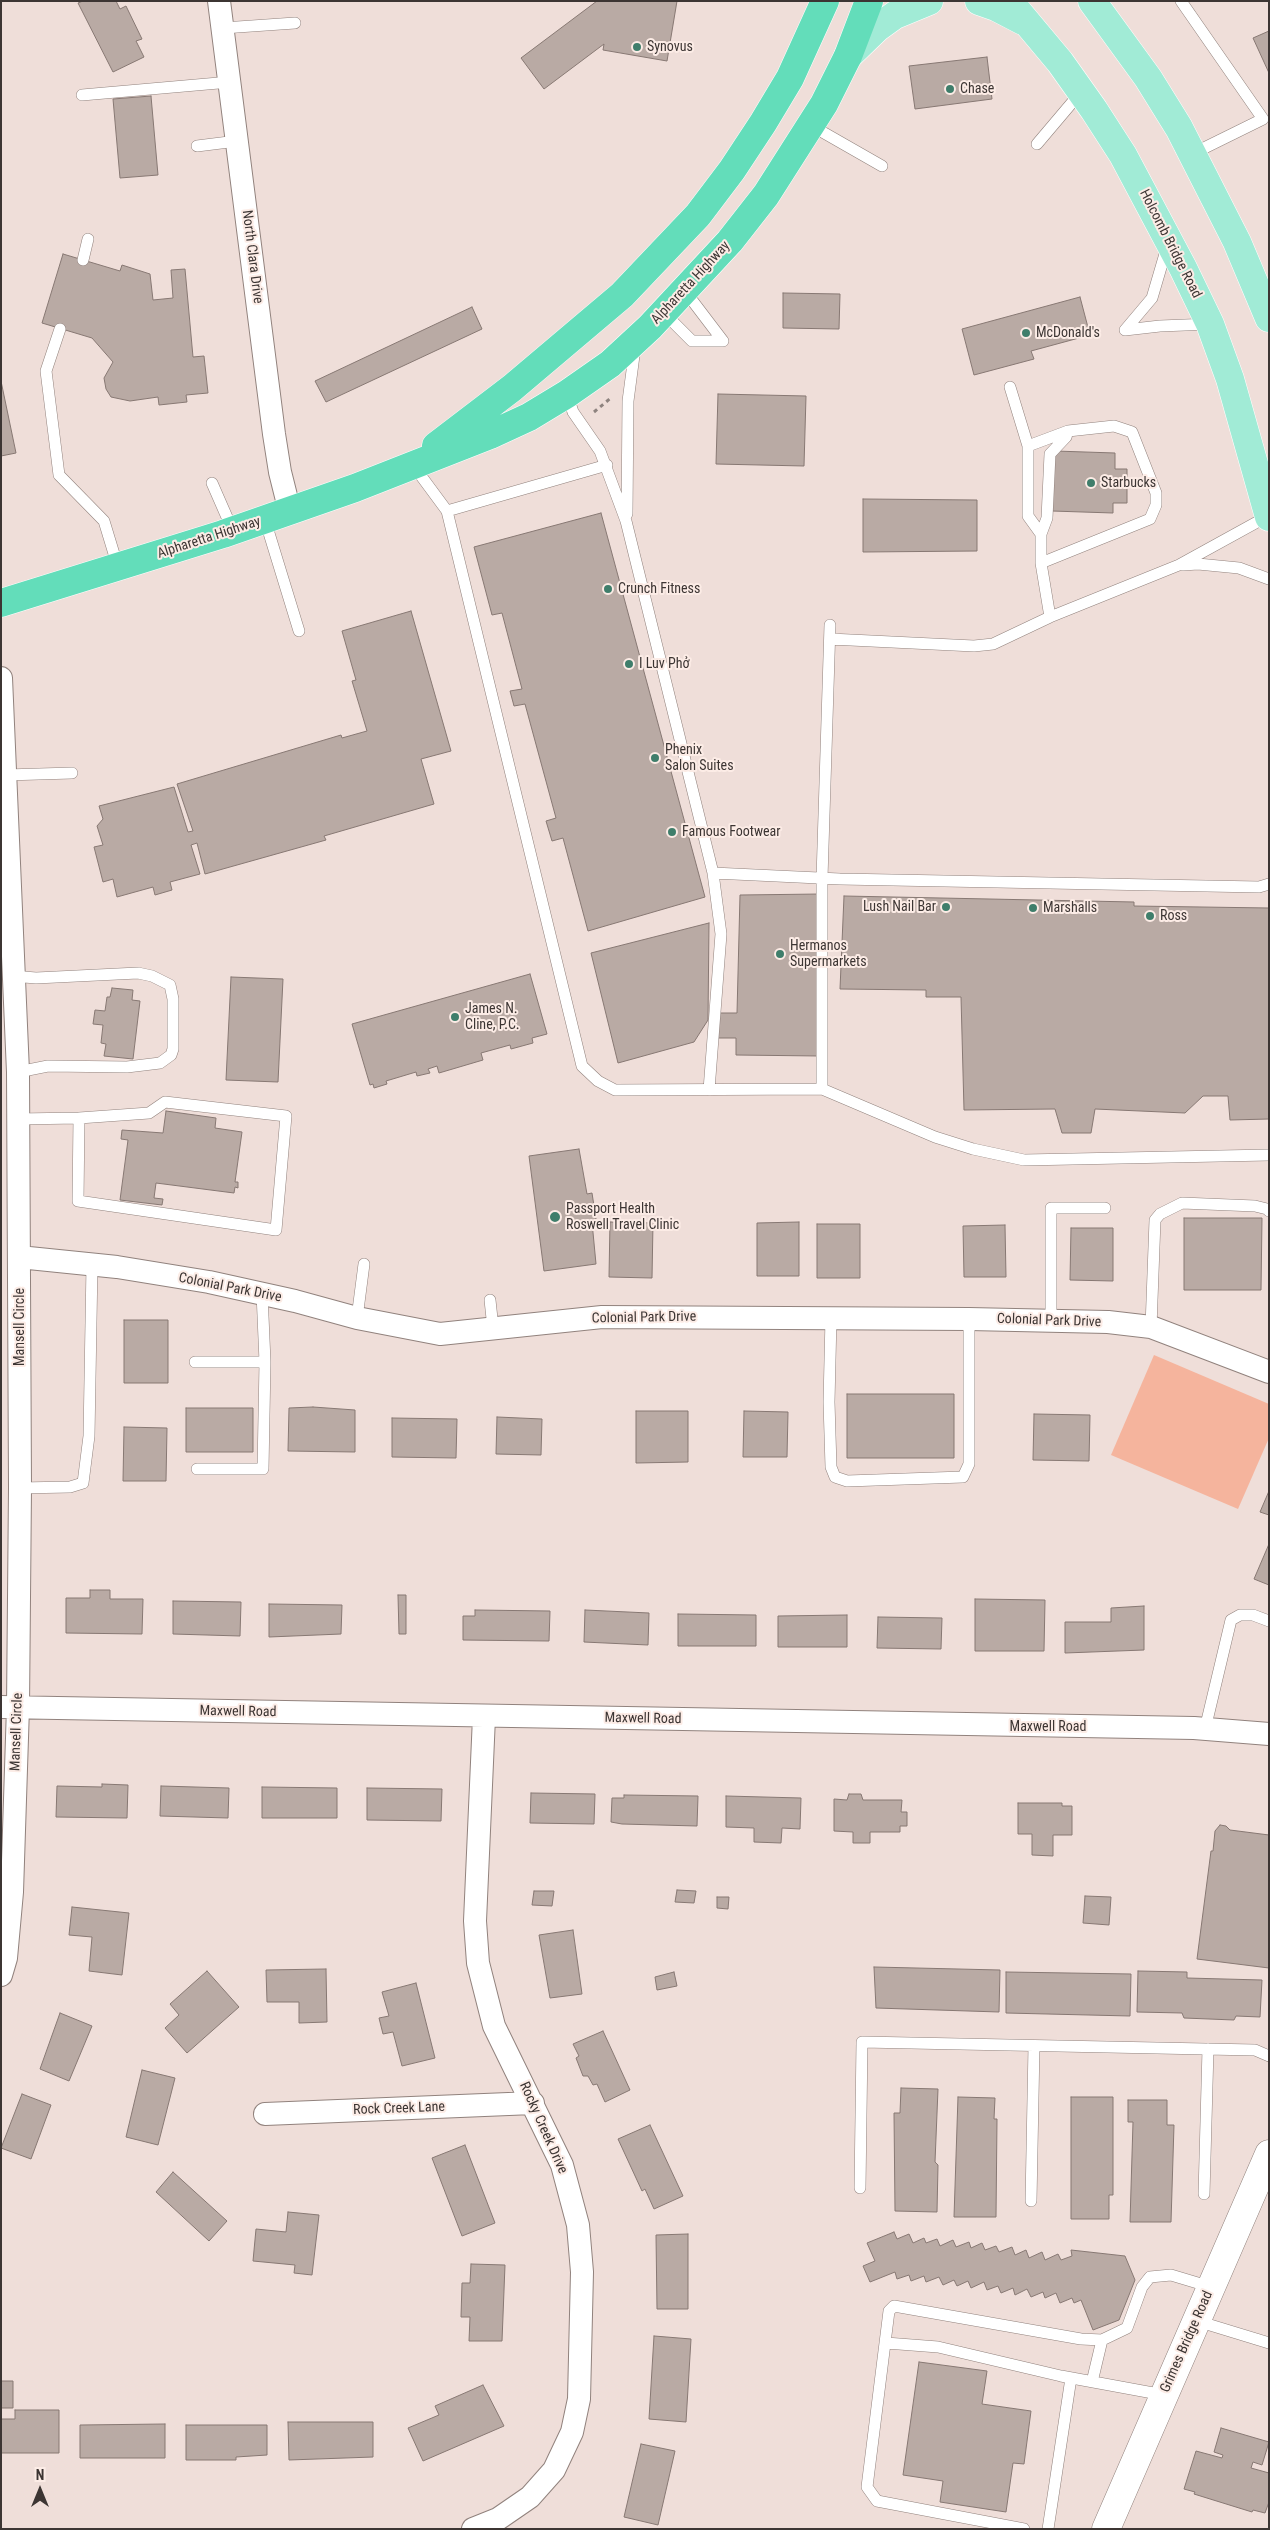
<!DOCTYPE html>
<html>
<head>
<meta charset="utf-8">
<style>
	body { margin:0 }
	#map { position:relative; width:1270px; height:2530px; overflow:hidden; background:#efded9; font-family:"Roboto Condensed",sans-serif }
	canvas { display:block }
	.frame { position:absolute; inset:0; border:2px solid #3c3533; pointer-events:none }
	.north { position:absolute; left:15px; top:2465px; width:50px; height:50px; -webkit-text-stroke:4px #fcece6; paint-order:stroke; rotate:0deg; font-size:14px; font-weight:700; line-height:20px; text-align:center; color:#3c3533 }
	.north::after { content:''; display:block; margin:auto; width:18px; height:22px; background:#3c3533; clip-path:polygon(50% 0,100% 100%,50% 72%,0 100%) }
</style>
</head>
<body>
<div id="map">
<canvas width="1270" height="2530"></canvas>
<div class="frame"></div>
<div class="north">N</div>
</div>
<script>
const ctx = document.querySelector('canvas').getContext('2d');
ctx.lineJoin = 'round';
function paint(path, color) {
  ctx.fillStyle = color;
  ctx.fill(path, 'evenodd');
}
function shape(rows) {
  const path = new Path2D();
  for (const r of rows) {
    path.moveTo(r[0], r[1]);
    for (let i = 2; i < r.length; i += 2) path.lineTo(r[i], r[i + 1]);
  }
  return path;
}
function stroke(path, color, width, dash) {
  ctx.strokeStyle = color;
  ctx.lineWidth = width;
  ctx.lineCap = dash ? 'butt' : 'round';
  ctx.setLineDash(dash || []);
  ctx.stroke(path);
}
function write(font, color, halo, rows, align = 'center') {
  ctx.font = font + ' "Roboto Condensed",sans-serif';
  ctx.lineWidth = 4;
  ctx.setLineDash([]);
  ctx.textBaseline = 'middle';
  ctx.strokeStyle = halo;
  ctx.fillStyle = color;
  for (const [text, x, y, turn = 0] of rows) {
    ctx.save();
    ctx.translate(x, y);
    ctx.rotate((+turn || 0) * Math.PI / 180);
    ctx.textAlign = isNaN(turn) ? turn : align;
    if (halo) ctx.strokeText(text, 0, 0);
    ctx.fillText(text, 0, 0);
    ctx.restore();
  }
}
paint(shape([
	[1154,1355,1269,1404,1269,1438,1238,1509,1111,1455]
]), '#f5b49d');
const building = shape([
	[83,1,116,1,120,9,126,6,142,39,136,41,144,57,113,72,78,3,83,1],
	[597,1,677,1,667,61,603,50,604,44,544,89,521,58,597,1],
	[1269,31,1269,73,1253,38,1269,31],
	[987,57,992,99,915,109,909,66,987,57],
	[151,96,158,175,120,178,113,99,151,96],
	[63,254,120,271,122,265,150,274,153,300,173,298,171,270,185,269,193,357,204,356,208,393,186,395,187,402,159,405,158,397,130,401,111,397,106,389,104,378,113,362,92,338,42,323,63,254],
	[783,293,840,294,839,329,783,328,783,293],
	[1080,297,1090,335,1031,351,1034,359,974,375,962,329,1080,297],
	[472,307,482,329,326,402,315,381,472,307],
	[1,381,16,453,1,456,1,381],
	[718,394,806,396,804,466,716,464,718,394],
	[1055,451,1115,453,1115,469,1127,469,1127,503,1113,503,1113,513,1052,511,1055,451],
	[863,499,977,500,977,551,863,552,863,499],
	[601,513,705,897,588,931,563,838,552,841,546,821,556,818,525,704,514,706,510,691,522,689,502,613,492,615,474,547,601,513],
	[411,611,451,751,421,759,434,804,324,836,326,840,205,874,197,843,191,845,200,874,170,882,172,890,155,895,153,887,117,897,113,879,103,882,94,847,103,845,97,826,103,819,99,806,174,787,188,832,193,831,177,784,341,735,342,738,367,731,352,681,356,680,342,631,411,611],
	[821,894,819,1056,736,1055,736,1038,715,1038,718,1013,737,1013,740,895,821,894],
	[844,896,1134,902,1134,906,1269,908,1269,1119,1230,1120,1228,1096,1203,1096,1185,1113,1095,1109,1091,1133,1062,1133,1055,1109,964,1110,961,997,926,997,926,990,840,989,844,896],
	[709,923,708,1020,694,1042,618,1063,591,953,709,923],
	[530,974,547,1034,532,1038,533,1043,511,1049,510,1045,481,1053,483,1060,439,1073,437,1066,428,1069,430,1073,417,1076,416,1072,386,1081,387,1084,374,1088,373,1084,370,1085,352,1024,530,974],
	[231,977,283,979,278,1082,226,1080,231,977],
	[112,988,133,990,132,1000,140,1001,133,1059,104,1056,106,1044,101,1043,103,1025,93,1024,95,1010,105,1011,107,997,110,997,112,988],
	[166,1111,216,1118,215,1128,242,1132,235,1182,238,1182,238,1188,235,1187,234,1193,156,1183,154,1198,163,1199,162,1205,120,1200,128,1140,121,1139,122,1130,163,1133,166,1111],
	[579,1149,587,1194,592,1193,596,1219,592,1222,596,1264,544,1271,529,1156,579,1149],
	[1184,1218,1262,1218,1261,1290,1184,1290,1184,1218],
	[610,1222,653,1223,652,1278,609,1277,610,1222],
	[799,1222,799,1276,757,1276,757,1223,799,1222],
	[817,1224,860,1224,860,1278,817,1278,817,1224],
	[1005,1225,1006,1277,964,1277,963,1226,1005,1225],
	[1071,1228,1113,1228,1113,1281,1070,1280,1071,1228],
	[124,1320,168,1320,168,1383,124,1383,124,1320],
	[847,1394,954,1394,954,1458,847,1458,847,1394],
	[313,1407,355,1410,355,1452,288,1451,289,1408,313,1407],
	[186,1408,253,1408,253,1452,186,1452,186,1408],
	[636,1411,688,1411,688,1462,636,1463,636,1411],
	[744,1411,788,1412,787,1457,743,1457,744,1411],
	[1034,1414,1090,1415,1089,1461,1033,1460,1034,1414],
	[497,1417,542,1419,541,1455,496,1454,497,1417],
	[392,1418,457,1419,456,1458,392,1457,392,1418],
	[124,1427,167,1428,166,1481,123,1481,124,1427],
	[1269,1491,1269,1515,1260,1512,1269,1491],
	[1269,1544,1269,1585,1254,1579,1269,1544],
	[90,1590,110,1590,110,1599,143,1599,142,1634,66,1633,66,1598,90,1598,90,1590],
	[398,1595,406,1595,406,1634,399,1634,398,1595],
	[975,1599,1045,1600,1044,1651,975,1651,975,1599],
	[173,1601,241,1602,240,1636,173,1634,173,1601],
	[269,1604,342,1605,341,1634,269,1637,269,1604],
	[1144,1606,1144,1650,1065,1653,1065,1622,1111,1622,1111,1608,1144,1606],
	[475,1610,550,1611,549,1641,463,1640,463,1616,475,1616,475,1610],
	[585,1610,649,1613,648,1645,584,1642,585,1610],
	[678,1614,756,1615,756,1646,678,1646,678,1614],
	[847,1615,847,1647,778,1647,778,1616,847,1615],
	[878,1617,942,1618,941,1649,877,1648,878,1617],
	[102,1784,128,1785,127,1818,56,1817,57,1786,102,1787,102,1784],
	[161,1786,229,1788,228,1818,160,1816,161,1786],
	[262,1787,337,1788,337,1818,262,1818,262,1787],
	[367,1788,442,1789,441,1821,367,1820,367,1788],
	[531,1793,595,1794,594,1824,530,1823,531,1793],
	[849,1794,861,1794,863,1800,902,1800,901,1812,907,1812,907,1826,900,1826,900,1832,870,1832,870,1843,853,1843,853,1832,834,1831,834,1799,847,1800,849,1794],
	[624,1795,698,1796,697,1826,622,1824,611,1822,612,1798,624,1798,624,1795],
	[726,1796,801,1798,800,1829,782,1828,781,1843,754,1842,754,1828,726,1827,726,1796],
	[1018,1803,1062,1803,1062,1806,1072,1806,1072,1835,1053,1835,1053,1856,1032,1855,1032,1834,1018,1834,1018,1803],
	[1220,1825,1226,1826,1230,1830,1269,1835,1269,1968,1197,1959,1211,1851,1213,1851,1215,1831,1220,1825],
	[677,1890,696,1891,694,1903,675,1902,677,1890],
	[534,1891,554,1891,552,1906,532,1905,534,1891],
	[1085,1896,1111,1897,1109,1925,1083,1923,1085,1896],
	[717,1897,729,1897,728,1909,717,1908,717,1897],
	[72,1907,129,1913,122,1975,89,1971,92,1937,69,1935,72,1907],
	[573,1930,582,1994,550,1998,539,1935,573,1930],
	[874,1967,1000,1970,999,2012,876,2008,874,1967],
	[326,1969,327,2022,299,2023,299,2002,267,2002,266,1970,326,1969],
	[207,1971,239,2007,187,2053,165,2028,179,2015,170,2004,207,1971],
	[1138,1971,1187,1972,1187,1978,1262,1980,1260,2017,1236,2016,1234,2020,1184,2018,1182,2013,1137,2012,1138,1971],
	[674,1972,677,1986,657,1990,655,1977,674,1972],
	[1006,1972,1131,1974,1130,2016,1006,2013,1006,1972],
	[416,1983,435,2058,402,2066,393,2032,383,2034,379,2018,389,2016,382,1992,416,1983],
	[60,2013,92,2026,69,2081,40,2069,60,2013],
	[603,2031,630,2090,605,2102,597,2084,593,2085,588,2076,583,2076,576,2058,579,2056,573,2044,603,2031],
	[142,2070,175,2078,158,2145,126,2137,142,2070],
	[901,2088,938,2089,935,2162,938,2165,937,2212,895,2211,894,2113,900,2113,901,2088],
	[22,2094,51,2105,31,2159,1,2148,22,2094],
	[958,2097,995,2098,994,2119,997,2119,996,2217,954,2217,958,2097],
	[1071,2097,1113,2097,1113,2195,1109,2195,1109,2219,1071,2219,1071,2097],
	[1128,2100,1167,2100,1167,2125,1174,2125,1171,2222,1130,2222,1133,2122,1128,2122,1128,2100],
	[650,2125,683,2196,654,2209,645,2189,642,2191,618,2139,650,2125],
	[465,2145,495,2223,462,2236,432,2158,465,2145],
	[173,2172,227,2221,209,2241,156,2192,173,2172],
	[288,2212,319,2215,312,2275,294,2273,295,2265,253,2261,256,2229,286,2232,288,2212],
	[894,2232,897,2239,909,2234,913,2243,924,2238,926,2243,937,2239,940,2246,953,2240,956,2247,969,2242,971,2248,982,2243,985,2250,996,2246,999,2252,1012,2247,1015,2255,1026,2250,1029,2258,1042,2252,1045,2260,1058,2254,1061,2260,1072,2256,1071,2250,1125,2256,1135,2280,1119,2320,1093,2330,1081,2300,1074,2303,1072,2298,1060,2303,1056,2293,1045,2298,1043,2292,1031,2297,1027,2289,1015,2295,1013,2288,1001,2293,998,2286,987,2290,984,2282,971,2288,968,2281,957,2286,954,2280,943,2285,939,2277,926,2282,924,2276,911,2281,909,2275,897,2279,895,2272,870,2282,863,2266,875,2261,867,2243,894,2232],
	[688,2234,688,2309,657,2309,656,2235,688,2234],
	[471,2264,505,2265,502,2341,469,2341,470,2317,461,2317,462,2283,470,2283,471,2264],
	[654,2336,691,2339,686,2422,649,2419,654,2336],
	[919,2362,987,2371,982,2404,1031,2411,1024,2464,1013,2463,1006,2512,940,2502,943,2481,903,2475,919,2362],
	[1,2381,13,2381,13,2408,1,2408,1,2381],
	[483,2385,504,2426,423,2461,408,2428,439,2415,435,2406,483,2385],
	[15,2410,59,2410,59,2453,1,2453,1,2419,15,2419,15,2410],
	[288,2422,373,2422,373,2457,289,2460,288,2422],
	[165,2424,165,2458,80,2458,80,2425,165,2424],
	[186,2425,267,2425,267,2455,236,2457,236,2460,186,2460,186,2425],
	[1221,2428,1269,2442,1262,2465,1253,2462,1251,2468,1269,2473,1269,2502,1265,2513,1253,2510,1252,2512,1194,2494,1195,2492,1184,2489,1196,2451,1222,2458,1223,2455,1214,2452,1221,2428],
	[641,2444,675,2451,658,2525,624,2517,641,2444]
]);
paint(building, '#b9aaa4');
stroke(building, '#877873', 1);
const lane = shape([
	[1181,1,1263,119,1192,154],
	[223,28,295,23],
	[82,95,230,82],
	[812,126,882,166],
	[1037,144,1081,92],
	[197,146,237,141],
	[83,260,88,239],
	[685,291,723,341],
	[664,313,692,341,723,341],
	[60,329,46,371,59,475,104,521,118,567],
	[1125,330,1152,298,1167,247],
	[1125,330,1160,326,1210,324],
	[1010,387,1028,446,1028,516,1041,534],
	[567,394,573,412,600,451,626,521,713,873,840,879,1259,887,1269,884],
	[1028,446,1068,431,1114,426,1132,432,1156,493,1156,505,1150,519,1041,563],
	[413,465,447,511,582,1066,598,1081,615,1090,822,1089,935,1137,973,1149,1024,1160,1269,1155],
	[212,483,233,531],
	[447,511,607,465],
	[627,514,628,401,635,348],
	[265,520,299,631],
	[1183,565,1198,564,1239,568,1269,579],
	[1050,617,1041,563,1041,534,1047,518,1050,454,1066,437,1068,431],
	[830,639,974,646,993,644,1050,617,1179,565,1268,516],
	[6,775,72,773],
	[12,976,36,978,138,973,152,976,170,985,173,999,173,1049,171,1055,160,1063,127,1067,48,1066,18,1072],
	[822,1089,822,878,830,625],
	[709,1090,721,934,713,873],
	[18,1119,79,1118,78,1201,276,1230,286,1116,165,1102,149,1113,79,1118],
	[490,1300,493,1328],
	[357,1318,364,1264],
	[831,1318,829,1402,831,1467,835,1477,847,1481,963,1477,969,1464,969,1319],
	[1051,1321,1051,1208,1105,1208],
	[1151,1327,1155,1220,1160,1214,1182,1203,1255,1206,1267,1209,1269,1211],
	[195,1362,265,1362,262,1293],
	[197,1469,263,1469,265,1362],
	[20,1488,70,1487,83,1483,89,1436,92,1265],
	[1205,1729,1231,1620,1240,1615,1253,1615,1269,1621],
	[860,2188,862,2042,1255,2050,1269,2056],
	[1204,2194,1208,2049],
	[1031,2201,1034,2046],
	[1197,2321,1269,2343],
	[886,2343,938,2347,1061,2376,1164,2395],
	[1092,2382,1102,2340],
	[1024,2529,877,2501,867,2487,889,2311,894,2306,1081,2339,1102,2340,1127,2328,1142,2287,1150,2277,1171,2275,1211,2287],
	[1048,2529,1071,2378]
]);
const street = shape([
	[219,1,274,434,280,472,290,512],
	[1,678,18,1072,20,1488,18,1707,12,1892,6,1958,1,1975],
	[19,1257,117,1267,209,1282,295,1301,357,1318,440,1334,602,1317,969,1319,1108,1322,1151,1327,1269,1372],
	[1,1707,1194,1728,1269,1734],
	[265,2114,533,2103],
	[473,2529,498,2519,530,2497,554,2470,572,2432,579,2399,582,2272,578,2225,562,2165,494,2026,478,1963,475,1921,484,1717]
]);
const secondary = shape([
	[1106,2529,1269,2154]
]);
const primary = shape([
	[979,1,996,7,1023,21],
	[1009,1,1060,62,1094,110,1123,155,1183,268,1210,324,1230,379,1269,517],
	[1092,1,1148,78,1179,128,1237,242,1269,318],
	[848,56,877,28,895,15,929,1]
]);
const highway = shape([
	[436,446,512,388,622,295,698,215,732,170,763,123,790,78,825,1],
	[1,603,223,534,355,488,490,435,529,417,567,394,610,364,650,327,730,241,766,195,824,104,848,56,869,1]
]);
stroke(lane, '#91827d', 12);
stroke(street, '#91827d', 24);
stroke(secondary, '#91827d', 29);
stroke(primary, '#fff', 29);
stroke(highway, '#fff', 29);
stroke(shape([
	[594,412,612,397]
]), '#8e837f', 3, [4, 4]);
stroke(lane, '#fff', 11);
stroke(street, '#fff', 22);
stroke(secondary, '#fff', 28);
stroke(primary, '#a1ebd6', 28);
stroke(highway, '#63ddba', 28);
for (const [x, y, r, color] of [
	[637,47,5,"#3f7e6b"],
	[950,89,5,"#3f7e6b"],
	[1026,333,5,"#3f7e6b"],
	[1091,483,5,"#3f7e6b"],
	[608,589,5,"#3f7e6b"],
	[629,664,5,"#3f7e6b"],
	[655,758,5,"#3f7e6b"],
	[672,832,5,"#3f7e6b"],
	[946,907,5,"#3f7e6b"],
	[1033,908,5,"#3f7e6b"],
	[1150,916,5,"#3f7e6b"],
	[780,954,5,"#3f7e6b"],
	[455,1017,5,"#3f7e6b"],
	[555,1217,6,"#3f7e6b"]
]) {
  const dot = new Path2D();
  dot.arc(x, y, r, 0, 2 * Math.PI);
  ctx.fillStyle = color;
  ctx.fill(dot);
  stroke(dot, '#fcece6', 2);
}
write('14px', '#3c3533', '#fcece6', [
	["Synovus",647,47],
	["Chase",960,89],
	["McDonald's",1036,333],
	["Starbucks",1101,483],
	["Crunch Fitness",618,589],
	["I Luv Phở",639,664],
	["Phenix",665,750],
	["Salon Suites",665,766],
	["Famous Footwear",682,832],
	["Lush Nail Bar",936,907,"right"],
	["Marshalls",1043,908],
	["Ross",1160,916],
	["Hermanos",790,946],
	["Supermarkets",790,962],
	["James N.",465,1009],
	["Cline, P.C.",465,1025],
	["Passport Health",566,1209],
	["Roswell Travel Clinic",566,1225]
], 'left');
write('14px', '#3c3533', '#fcece6', [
	["Holcomb Bridge Road",1170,244,63],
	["North Clara Drive",252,257,83],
	["Alpharetta Highway",691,283,-47],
	["Alpharetta Highway",209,538,-18],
	["Colonial Park Drive",230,1288,11],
	["Colonial Park Drive",644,1318,-1],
	["Colonial Park Drive",1049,1321,2],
	["Mansell Circle",20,1327,-90],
	["Maxwell Road",238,1712,1],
	["Maxwell Road",643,1719,1],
	["Maxwell Road",1048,1727],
	["Mansell Circle",17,1732,-88],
	["Rock Creek Lane",399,2109,-2],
	["Rocky Creek Drive",543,2128,66],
	["Grimes Bridge Road",1187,2342,-66]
]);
</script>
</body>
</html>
